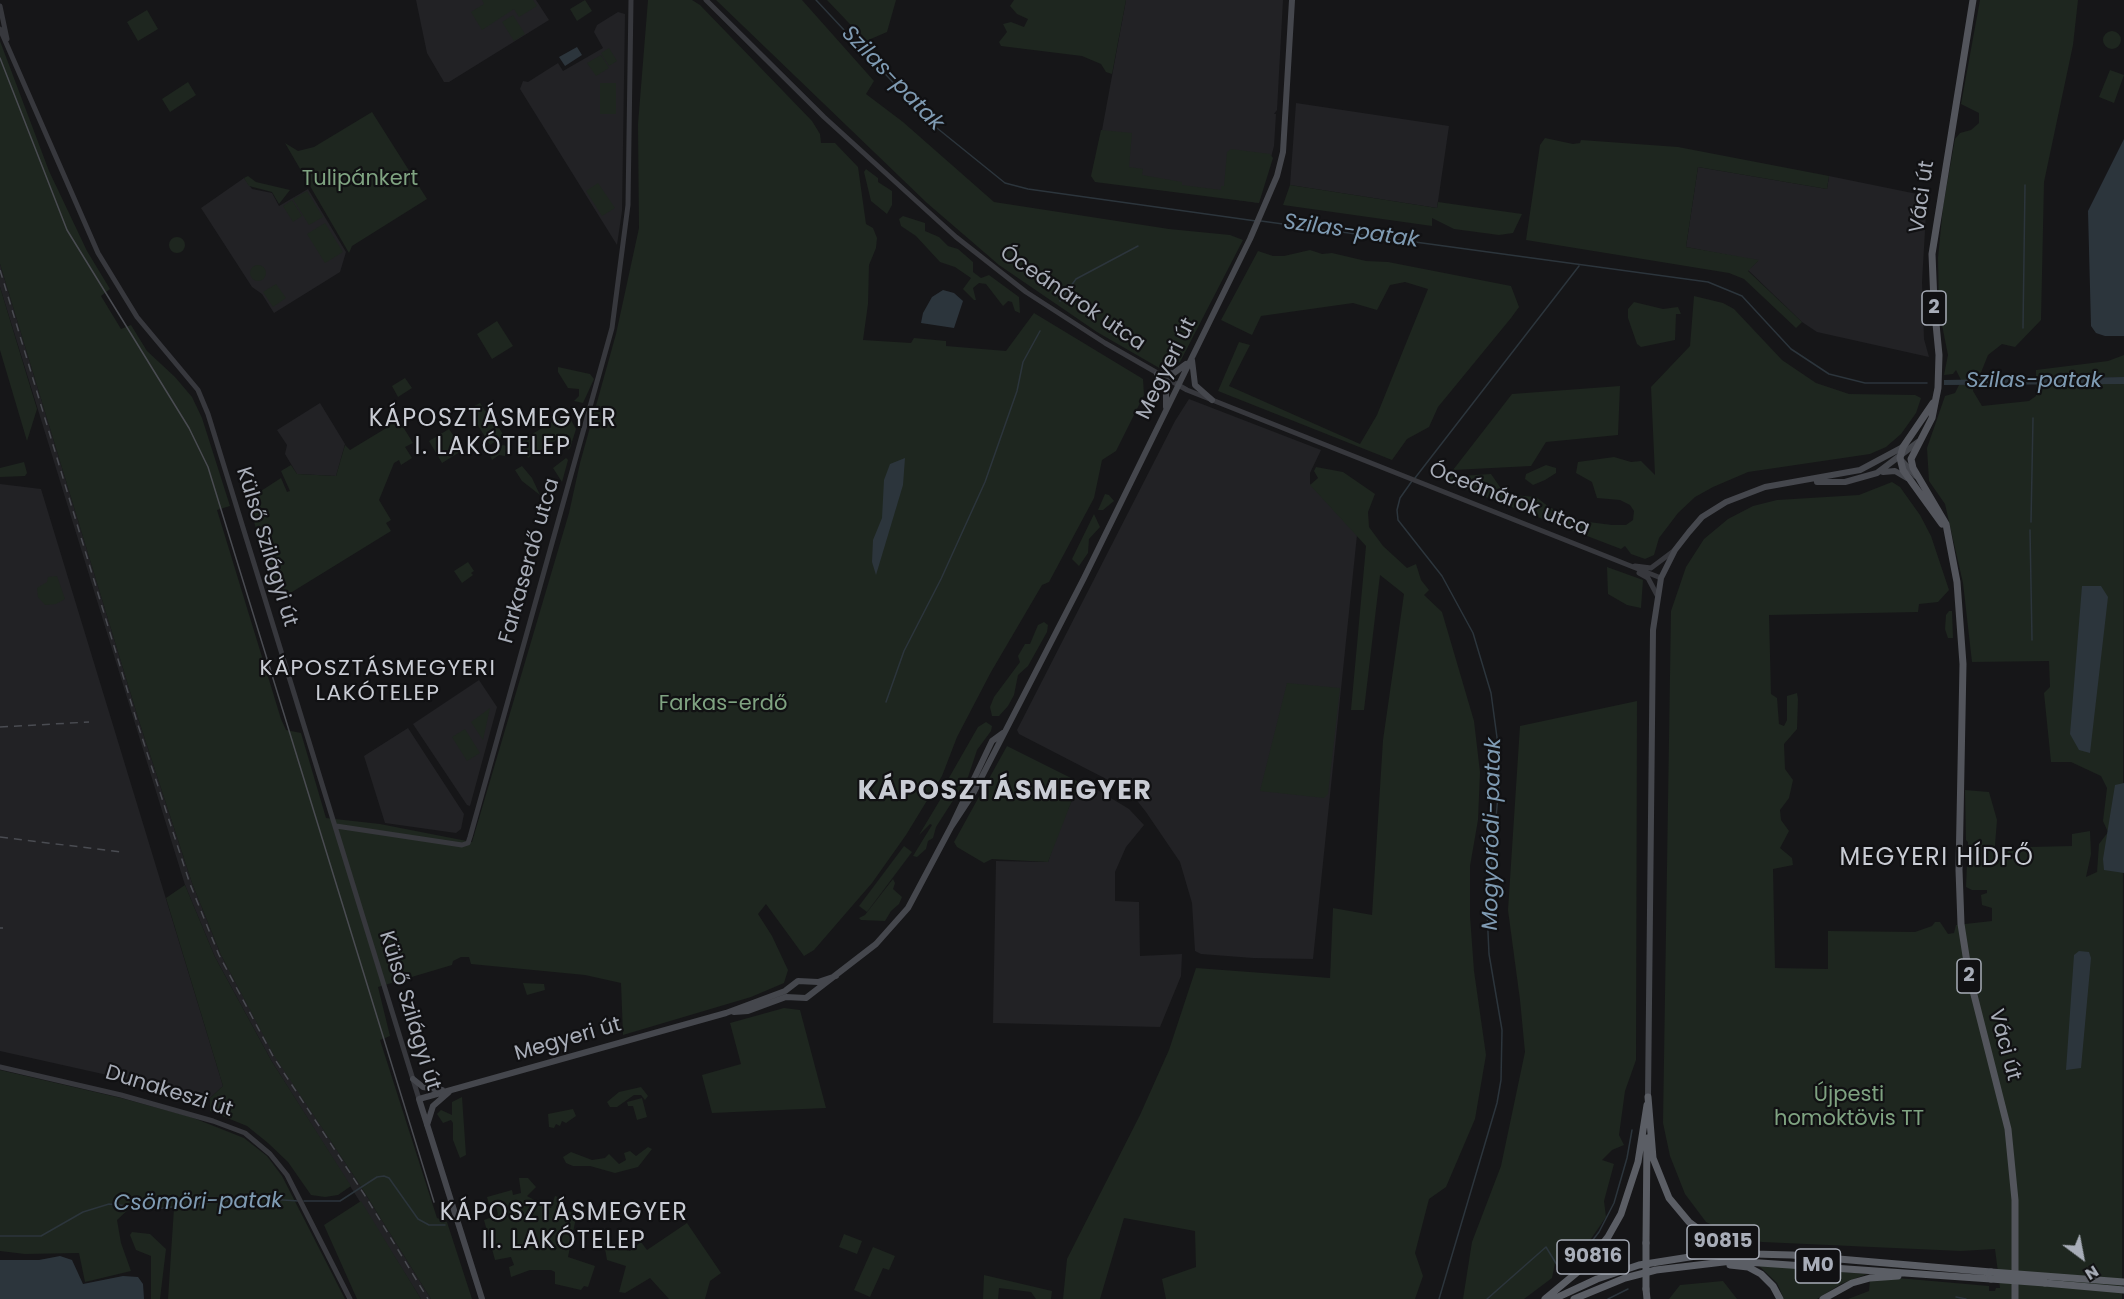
<!DOCTYPE html>
<html>
<head>
<meta charset="utf-8">
<style>
	body { margin:0 }
	#map { position:relative; width:2124px; height:1299px; overflow:hidden; background:#161618; font-family:Poppins,sans-serif }
	canvas { display:block }
	.north { position:absolute; left:2052px; top:1227px; width:60px; height:60px; -webkit-text-stroke:4px #111113; paint-order:stroke; rotate:148deg; font-size:16px; font-weight:700; line-height:24px; text-align:center; color:#a8adb8 }
	.north::after { content:''; display:block; margin:auto; width:21px; height:27px; background:#a8adb8; clip-path:polygon(50% 0,100% 100%,50% 72%,0 100%) }
</style>
</head>
<body>
<div id="map">
<canvas width="2124" height="1299"></canvas>
<div class="north">N</div>
</div>
<script>
const ctx = document.querySelector('canvas').getContext('2d');
ctx.lineJoin = 'round';
function paint(path, color) {
  ctx.fillStyle = color;
  ctx.fill(path, 'evenodd');
}
function shape(rows) {
  const path = new Path2D();
  for (const r of rows) {
    if (r.length === 3) {
      path.moveTo(r[0] + r[2], r[1]);
      path.arc(r[0], r[1], r[2], 0, 2 * Math.PI);
      continue;
    }
    path.moveTo(r[0], r[1]);
    for (let i = 2; i < r.length; i += 2) path.lineTo(r[i], r[i + 1]);
  }
  return path;
}
function stroke(path, color, width, dash) {
  ctx.strokeStyle = color;
  ctx.lineWidth = width;
  ctx.lineCap = dash ? 'butt' : 'round';
  ctx.setLineDash(dash || []);
  ctx.stroke(path);
}
function write(font, color, halo, rows, align = 'center') {
  ctx.font = font + ' Poppins,sans-serif';
  ctx.lineWidth = 4.5;
  ctx.setLineDash([]);
  ctx.textBaseline = 'middle';
  ctx.strokeStyle = halo;
  ctx.fillStyle = color;
  for (const [text, x, y, turn = 0] of rows) {
    ctx.save();
    ctx.translate(x, y);
    ctx.rotate((+turn || 0) * Math.PI / 180);
    ctx.textAlign = isNaN(turn) ? turn : align;
    if (halo) ctx.strokeText(text, 0, 0);
    ctx.fillText(text, 0, 0);
    ctx.restore();
  }
}
paint(shape([
	[416,0,536,0,549,20,449,82,444,82,427,53],
	[1126,0,1283,0,1277,110,1274,114,1276,114,1274,146,1259,203,1093,179],
	[618,12,625,14,622,211,617,245,520,89,523,81,528,82,558,63,563,71,603,48,594,32,597,25],
	[1296,103,1449,126,1437,208,1290,185],
	[1698,167,1827,189,1829,176,1927,196,1922,282,1924,339,1929,357,1817,332,1802,322,1748,270,1758,261,1686,247],
	[244,178,252,189,272,193,279,206,308,189,346,252,340,272,274,313,262,294,252,287,201,208],
	[0,264,139,721,192,883,221,955,276,1057,358,1182,431,1299,421,1299,271,1060,215,957,185,885,0,287],
	[1189,399,1321,450,1310,473,1310,484,1357,535,1313,959,1253,958,1201,954,1195,951,1192,903,1180,862,1146,812,1135,798,1114,783,1019,734,1017,730,1175,421],
	[320,403,345,444,336,476,297,474,285,454,287,445,277,430],
	[0,484,41,489,223,1086,210,1098,0,1051],
	[479,680,497,707,470,806,467,805,413,724],
	[408,728,464,814,461,829,456,833,385,823,364,756],
	[1081,780,1129,809,1144,825,1126,847,1115,872,1115,901,1139,902,1140,956,1182,954,1181,976,1160,1027,993,1023,996,861,1048,862,1058,831]
]), '#222225');
paint(shape([
	[482,0,533,0,537,6,519,17,514,9,482,30,471,12,484,4],
	[585,0,592,11,577,21,570,9],
	[648,0,692,0,700,5,812,121,820,134,821,143,835,143,858,167,866,224,873,228,877,238,876,248,869,265,868,304,863,340,911,343,914,338,946,341,946,346,1006,351,1034,313,1143,379,1144,395,1116,451,1102,460,1094,498,1049,582,1042,585,991,672,957,737,942,776,906,835,872,883,814,950,804,956,766,904,758,914,772,936,788,970,784,983,751,997,623,1035,621,983,585,975,471,964,469,957,461,957,453,961,452,965,378,987,390,1036,380,1040,437,1218,447,1222,472,1299,431,1299,358,1182,275,1057,221,955,192,883,139,721,0,264,0,41,49,171,87,251,110,289,101,296,121,329,131,325,147,351,175,377,192,397,202,418,230,506,217,510,281,719,286,730,301,733,326,818,380,824,472,842,569,513,580,463,616,334,639,228,638,124],
	[716,0,802,0,874,81,866,94,903,122,994,202,1169,229,1230,235,1243,240,1180,362,1161,369,1097,332,999,265,927,203],
	[827,0,896,0,887,32,866,41],
	[1014,0,1126,0,1112,74,1106,72,1101,64,1082,56,1001,46,999,42,1007,32,1003,24,1011,22,1024,27,1028,19,1017,14,1010,6],
	[1980,0,2078,0,2073,45,2044,182,2041,320,2015,347,2002,344,1988,355,1978,380,1961,380,1956,370,1953,374,1944,375,1948,355,1939,310,1938,258,1943,207,1955,139,1960,133,1971,130,1979,123,1979,113,1961,104],
	[147,10,158,29,138,41,127,22],
	[513,15,525,34,514,41,502,22],
	[2112,40,9],
	[609,48,617,61,609,66,601,53],
	[601,55,609,68,596,76,587,63],
	[2110,70,2124,75,2114,103,2099,97],
	[188,82,196,95,170,112,162,99],
	[600,83,616,83,616,114,600,114],
	[372,112,427,199,352,246,349,253,285,143,298,151,314,147],
	[1101,130,1132,133,1129,167,1143,169,1142,175,1182,182,1182,185,1221,190,1221,186,1224,186,1227,152,1231,149,1270,154,1273,158,1259,203,1095,182,1091,176],
	[1545,138,1573,144,1580,143,1581,140,1678,147,1829,176,1827,189,1698,167,1686,247,1759,260,1748,271,1802,322,1796,328,1744,279,1729,273,1526,240,1540,145],
	[866,169,878,178,878,182,892,191,892,205,887,214,871,201,864,172],
	[248,176,256,182,290,190,279,204,272,192,249,186,244,178],
	[598,183,615,208,602,216,586,191],
	[1290,185,1437,208,1438,202,1522,214,1513,233,1499,235,1454,229,1432,218,1432,226,1283,205],
	[307,191,323,217,309,225,293,199],
	[292,200,302,216,293,222,283,206],
	[903,216,925,223,925,231,939,237,948,246,958,249,973,262,973,272,981,278,989,275,1019,297,1020,313,1015,311,1012,302,1008,301,1003,306,986,284,979,283,973,288,976,300,974,300,963,289,971,278,955,267,940,262,916,236,901,226,899,219],
	[325,223,343,252,325,263,307,234],
	[177,245,8],
	[1310,250,1322,254,1332,253,1366,261,1388,262,1511,286,1519,307,1511,318,1438,407,1429,427,1407,439,1392,460,1218,391,1239,342,1250,345,1229,386,1360,444,1377,415,1428,289,1405,282,1390,285,1377,310,1353,303,1261,316,1252,335,1221,320,1258,251,1273,256,1284,256],
	[258,273,8],
	[276,284,286,298,273,307,263,292],
	[0,287,37,409,27,441,0,350],
	[1694,296,1723,303,1734,309,1782,360,1816,383,1849,394,1915,395,1921,398,1916,413,1901,434,1886,447,1870,454,1748,472,1713,487,1695,497,1678,513,1659,538,1654,555,1645,559,1631,554,1625,546,1621,549,1449,483,1446,477,1491,474,1502,490,1513,495,1536,497,1549,507,1581,521,1612,525,1626,525,1633,520,1634,511,1630,505,1620,500,1597,498,1592,482,1576,473,1578,462,1614,457,1631,462,1641,461,1655,475,1651,387,1690,346],
	[1634,302,1663,309,1678,307,1681,314,1676,314,1675,340,1641,347,1637,344,1628,318,1628,309],
	[497,321,513,346,492,359,477,334],
	[2124,355,2124,377,2036,378,2036,370,2108,361],
	[558,367,590,374,594,379,583,403,574,401,579,396,579,389,568,388,558,372],
	[405,378,412,388,398,397,392,386],
	[2036,384,2124,384,2122,1299,1848,1299,1869,1291,1870,1279,1886,1277,1989,1286,1989,1291,1995,1291,1996,1288,2000,1288,1995,1249,1961,1251,1762,1242,1734,1236,1706,1222,1685,1194,1670,1156,1663,1123,1671,611,1686,567,1704,539,1728,519,1753,506,1777,500,1859,495,1892,482,1900,487,1920,515,1931,536,1949,590,1938,602,1919,604,1918,612,1769,615,1771,694,1777,698,1779,724,1784,726,1787,720,1787,696,1797,693,1798,699,1797,729,1784,744,1785,769,1793,780,1789,798,1780,810,1781,820,1789,831,1780,848,1792,858,1793,865,1773,869,1775,968,1828,969,1828,931,1915,932,1932,926,1935,922,1940,922,1948,934,1954,933,1956,925,1992,921,1992,908,1982,905,1981,895,1987,893,1987,890,1972,890,1966,887,1968,842,1966,840,1965,790,1989,792,1997,820,1994,858,2007,858,2008,851,2030,847,2072,846,2072,834,2090,831,2091,854,2086,877,2097,872,2099,844,2108,832,2103,821,2107,788,2101,776,2071,762,2051,762,2044,693,2050,687,2049,661,1972,662,1963,583,1945,504,1929,481,1927,448,1945,396,1955,393,1959,385,1974,385,1973,391,1982,406,2029,401,2036,396],
	[1620,386,1618,435,1546,442,1531,466,1453,470,1512,394],
	[480,403,485,411,488,410,504,436,490,445,474,419,478,416,472,407],
	[567,413,576,429,570,448,568,450,562,440,558,439,528,458,519,442],
	[397,417,413,443,405,447,412,458,401,465,399,460,394,463,379,500,391,520,386,523,391,531,279,600,247,500,281,478,287,492,290,491,281,471,291,465,297,474,336,476,345,445,350,450,388,427,386,424],
	[449,429,463,450,442,463,429,441],
	[503,445,507,446,505,456,499,455,492,460,489,453],
	[566,458,568,460,562,482,553,468],
	[24,462,27,473,25,476,0,477,0,468],
	[1546,465,1556,468,1556,473,1545,480,1533,485,1525,479,1526,474],
	[522,466,532,478,540,495,522,481,515,470],
	[1316,467,1343,472,1375,494,1368,512,1369,527,1383,546,1407,568,1416,564,1421,580,1429,590,1424,595,1442,612,1474,721,1480,772,1478,820,1470,866,1470,916,1474,971,1486,1055,1475,1119,1446,1187,1429,1199,1415,1253,1423,1276,1415,1299,1166,1299,1162,1279,1196,1267,1195,1231,1124,1218,1100,1299,1063,1299,1067,1259,1140,1115,1169,1050,1196,968,1330,978,1333,908,1372,915,1383,740,1404,594,1380,575,1364,710,1351,710,1366,546,1310,485,1318,478,1314,471],
	[1105,494,1109,495,1114,501,1103,510,1098,510],
	[1094,514,1100,527,1089,539,1088,553,1079,566,1072,559],
	[468,562,474,571,471,573,473,575,462,583,454,571],
	[1607,567,1643,580,1641,608,1627,605,1608,594],
	[57,576,65,599,56,604,45,605,38,597,37,588,47,582,48,577],
	[1949,611,1952,611,1953,638,1948,638,1945,629,1946,615],
	[1044,622,1048,625,1047,632,1028,666,1018,675,1014,695,1008,706,999,716,992,716,990,707,994,697,1020,662,1018,656,1025,644,1030,644,1038,625],
	[1287,683,1340,688,1328,794,1324,798,1260,791],
	[1637,701,1636,1060,1625,1091,1619,1135,1624,1145,1612,1150,1602,1160,1614,1164,1604,1201,1606,1217,1571,1268,1555,1263,1552,1278,1524,1299,1463,1299,1472,1242,1501,1166,1525,1052,1520,1000,1508,910,1520,726],
	[490,708,483,740,471,722],
	[986,722,992,726,991,731,977,750,968,777,936,827,933,838,928,841,926,849,917,857,913,856,932,825,930,824,919,835,946,790,946,783,978,727],
	[465,729,480,753,467,761,452,737],
	[1007,746,1079,782,1048,862,992,859,984,863,957,847,954,842],
	[904,846,912,852,867,912,859,906],
	[893,879,895,883,893,889,902,897,899,904,891,911,885,921,861,920,859,918,865,915],
	[185,885,215,957,271,1060,351,1186,338,1195,325,1197,311,1195,288,1162,268,1143,247,1126,210,1111,210,1098,223,1086,166,898],
	[523,983,544,984,545,990,527,995],
	[784,1008,800,1010,826,1108,712,1113,702,1075,741,1064,730,1023],
	[0,1070,121,1098,191,1117,244,1138,267,1156,282,1176,345,1299,168,1299,174,1208,133,1205,117,1220,121,1243,131,1271,85,1282,79,1253,25,1254,0,1251],
	[641,1087,648,1096,645,1100,641,1095,634,1095,617,1107,610,1107,607,1102,619,1092],
	[462,1097,466,1155,460,1158,453,1140,453,1123,451,1120,443,1123,437,1114,441,1110,452,1115,452,1102],
	[642,1098,647,1117,637,1120,633,1106,628,1106,627,1102],
	[573,1109,576,1116,566,1123,562,1121,560,1126,556,1124,554,1128,549,1127,548,1114],
	[648,1147,652,1149,638,1167,615,1173,590,1166,573,1166,566,1163,563,1157,571,1152,592,1160,605,1158,609,1154,619,1164,626,1160,624,1153,630,1151,636,1156],
	[519,1178,528,1178,536,1187,527,1196,545,1206,551,1208,555,1196,565,1199,560,1200,556,1208,574,1213,575,1208,571,1201,579,1203,568,1257,595,1266,588,1287,584,1286,581,1290,555,1284,555,1272,551,1270,530,1270,511,1277,509,1267,514,1265,511,1257,495,1260,484,1220,498,1215,496,1206,490,1208,487,1197,512,1190,513,1195,521,1193],
	[361,1201,421,1299,357,1299,324,1225],
	[687,1223,721,1273,710,1281,705,1299,669,1299,650,1278,625,1293,619,1292,626,1266,607,1260,604,1243,630,1251,641,1242,647,1250],
	[132,1232,150,1234,166,1249,160,1299,151,1299,151,1256,136,1250,130,1235],
	[844,1234,862,1241,857,1254,839,1247],
	[873,1247,895,1256,889,1270,883,1268,870,1297,854,1290],
	[1758,1265,1867,1274,1841,1284,1817,1299,1784,1299,1777,1283],
	[984,1275,1052,1291,1051,1299,1036,1299,1031,1292,999,1288,998,1299,983,1299],
	[1723,1281,1737,1299,1669,1299,1680,1285]
]), '#1e261f');
paint(shape([
	[577,47,582,55,565,66,559,57],
	[2124,139,2124,336,2105,336,2096,333,2091,326,2088,211],
	[943,290,954,293,963,301,954,328,921,323,923,313,932,297],
	[2124,377,2124,384,1944,385,1944,380],
	[905,458,903,485,876,575,872,562,873,540,882,518,884,480,890,464],
	[2082,586,2101,586,2108,597,2090,753,2079,750,2070,734],
	[2124,783,2124,873,2104,870,2103,859,2115,785],
	[2079,951,2089,952,2091,958,2081,1068,2066,1070,2074,955],
	[60,1256,72,1260,83,1284,123,1276,138,1277,143,1284,144,1299,0,1299,0,1260,39,1260]
]), '#2c353c');
stroke(shape([
	[816,0,932,124,1005,183,1028,189,1256,221],
	[1261,221,1708,282,1742,296,1791,349,1829,374,1865,383,1927,383],
	[1060,301,1076,279,1138,246],
	[2023,328,2025,185],
	[1415,478,1579,266],
	[1412,481,1400,498,1397,510,1398,520,1442,576,1473,633,1491,693,1498,745,1499,786,1487,911,1489,954,1502,1030,1501,1080,1497,1103,1439,1299],
	[2031,522,2033,418],
	[2030,530,2032,640],
	[886,702,904,651,941,579,985,482,1017,391,1023,362,1040,331],
	[304,1201,340,1201,377,1177,384,1176,389,1178,418,1219,429,1225,445,1225],
	[0,1236,41,1236,83,1212,109,1204,154,1209,251,1198,299,1201],
	[1956,1297,1966,1299],
	[1487,1299,1546,1247,1562,1273,1578,1259,1599,1232,1614,1203,1627,1158,1632,1130],
	[1608,1299,1628,1289]
]), '#2c353c', 1.5);
stroke(shape([
	[706,0,824,117,956,237,1026,292,1105,343,1187,390,1661,578],
	[0,6,7,39],
	[0,29,98,253,137,317,198,390,208,414,419,1099],
	[1635,566,1651,568,1675,550],
	[1639,573,1648,578,1657,595],
	[336,826,462,845,468,843,470,837,612,328,628,205,631,0],
	[0,1067,121,1095,213,1121,245,1133,270,1154,287,1175,350,1299]
]), '#37383d', 5);
stroke(shape([
	[1192,360,1195,385,1212,400],
	[1166,407,1166,391,1157,374,1174,373,1186,364],
	[1901,460,1916,476],
	[1883,472,1895,471,1907,478],
	[1817,482,1845,482,1877,473,1918,442],
	[951,827,974,792,1084,578,1250,239,1277,176,1283,152,1292,0],
	[734,1012,748,1011,786,997,806,998,876,944,908,908,951,827,992,741,1003,733],
	[413,1079,423,1087,442,1090],
	[1648,1097,1653,630,1661,578,1675,550,1689,532,1702,517,1726,502,1765,487,1860,470,1903,447],
	[427,1125,433,1106,449,1092],
	[482,1299,419,1099,726,1013,785,991,798,981,818,982,836,976]
]), '#45474d', 6);
stroke(shape([
	[1973,0,1932,254,1934,303,1939,355,1938,388,1932,418,1911,459,1913,468,1946,524,1957,582,1963,664,1959,870,1961,924,1969,975,2008,1129,2015,1200,2015,1299],
	[1933,403,1903,447,1900,458,1903,470,1942,524]
]), '#53555c', 7);
stroke(shape([
	[1648,1097,1653,1158,1669,1198,1689,1222,1704,1233,1734,1246,1753,1250],
	[1646,1243,1647,1138],
	[1730,1265,1748,1267,1761,1274,1773,1286,1780,1299],
	[2045,1283,2124,1290],
	[1646,1289,1647,1299],
	[1545,1299,1586,1265,1608,1237,1621,1214,1638,1162,1647,1105],
	[1554,1299,1597,1279,1639,1265,1715,1253,1792,1255,1991,1272],
	[1574,1299,1625,1278,1656,1270,1732,1261,1991,1279],
	[1823,1299,1852,1283,1870,1278,1898,1276]
]), '#5b5e65', 7);
stroke(shape([
	[0,58,67,230,189,428,208,467,434,1202]
]), '#4a4c52', 1.5);
stroke(shape([
	[0,270,137,722,190,884,219,955,274,1058,364,1194,428,1299],
	[0,727,89,722],
	[0,837,121,852],
	[0,928,3,928]
]), '#4a4c52', 1.5, [8, 6]);
stroke(shape([
	[1646,1243,1646,1289],
	[1991,1272,2124,1282],
	[1991,1279,2045,1283]
]), '#5b5e65', 7);
for (const [x, y, w] of [
	[1934,308,24],
	[1969,976,24],
	[1723,1242,72],
	[1593,1257,72],
	[1818,1266,45]
]) {
  const box = new Path2D();
  box.roundRect(x - w / 2, y - 17, w, 34, 4.5);
  ctx.fillStyle = '#111113';
  ctx.fill(box);
  stroke(box, '#a8adb8', 1.5);
}
write('bold 20px', '#a8adb8', null, [
	["2",1934,308],
	["2",1969,976],
	["90815",1723,1242],
	["90816",1593,1257],
	["M0",1818,1266]
]);
write('21px', '#7fa381', '#111113', [
	["Tulipánkert",360,180],
	["Farkas-erdő",723,705],
	["Újpesti",1849,1096],
	["homoktövis TT",1849,1120]
]);
write('21px', '#a8adb8', '#111113', [
	["Váci út",1923,197,-82],
	["Óceánárok utca",1072,299,34],
	["Megyeri út",1167,369,-64],
	["Óceánárok utca",1509,500,21],
	["Külső Szilágyi út",266,547,73],
	["Farkaserdő utca",530,561,-74],
	["Külső Szilágyi út",409,1011,73],
	["Megyeri út",568,1040,-16],
	["Váci út",2004,1045,75],
	["Dunakeszi út",169,1092,17]
]);
write('italic 22px', '#7f9bb3', '#111113', [
	["Szilas-patak",892,79,46],
	["Szilas-patak",1351,232,8],
	["Szilas-patak",2034,381],
	["Mogyoródi-patak",1493,834,-89],
	["Csömöri-patak",198,1203,-1]
]);
ctx.letterSpacing = '1.5px';
write('22px', '#c9ccd4', '#111113', [
	["KÁPOSZTÁSMEGYERI",378,669],
	["LAKÓTELEP",378,694]
]);
ctx.letterSpacing = '0px';
ctx.letterSpacing = '1.5px';
write('24px', '#c9ccd4', '#111113', [
	["KÁPOSZTÁSMEGYER",493,420],
	["I. LAKÓTELEP",493,448],
	["MEGYERI HÍDFŐ",1937,859],
	["KÁPOSZTÁSMEGYER",564,1214],
	["II. LAKÓTELEP",564,1242]
]);
ctx.letterSpacing = '0px';
ctx.letterSpacing = '1.5px';
write('bold 27px', '#c9ccd4', '#111113', [
	["KÁPOSZTÁSMEGYER",1005,792]
]);
ctx.letterSpacing = '0px';
</script>
</body>
</html>
